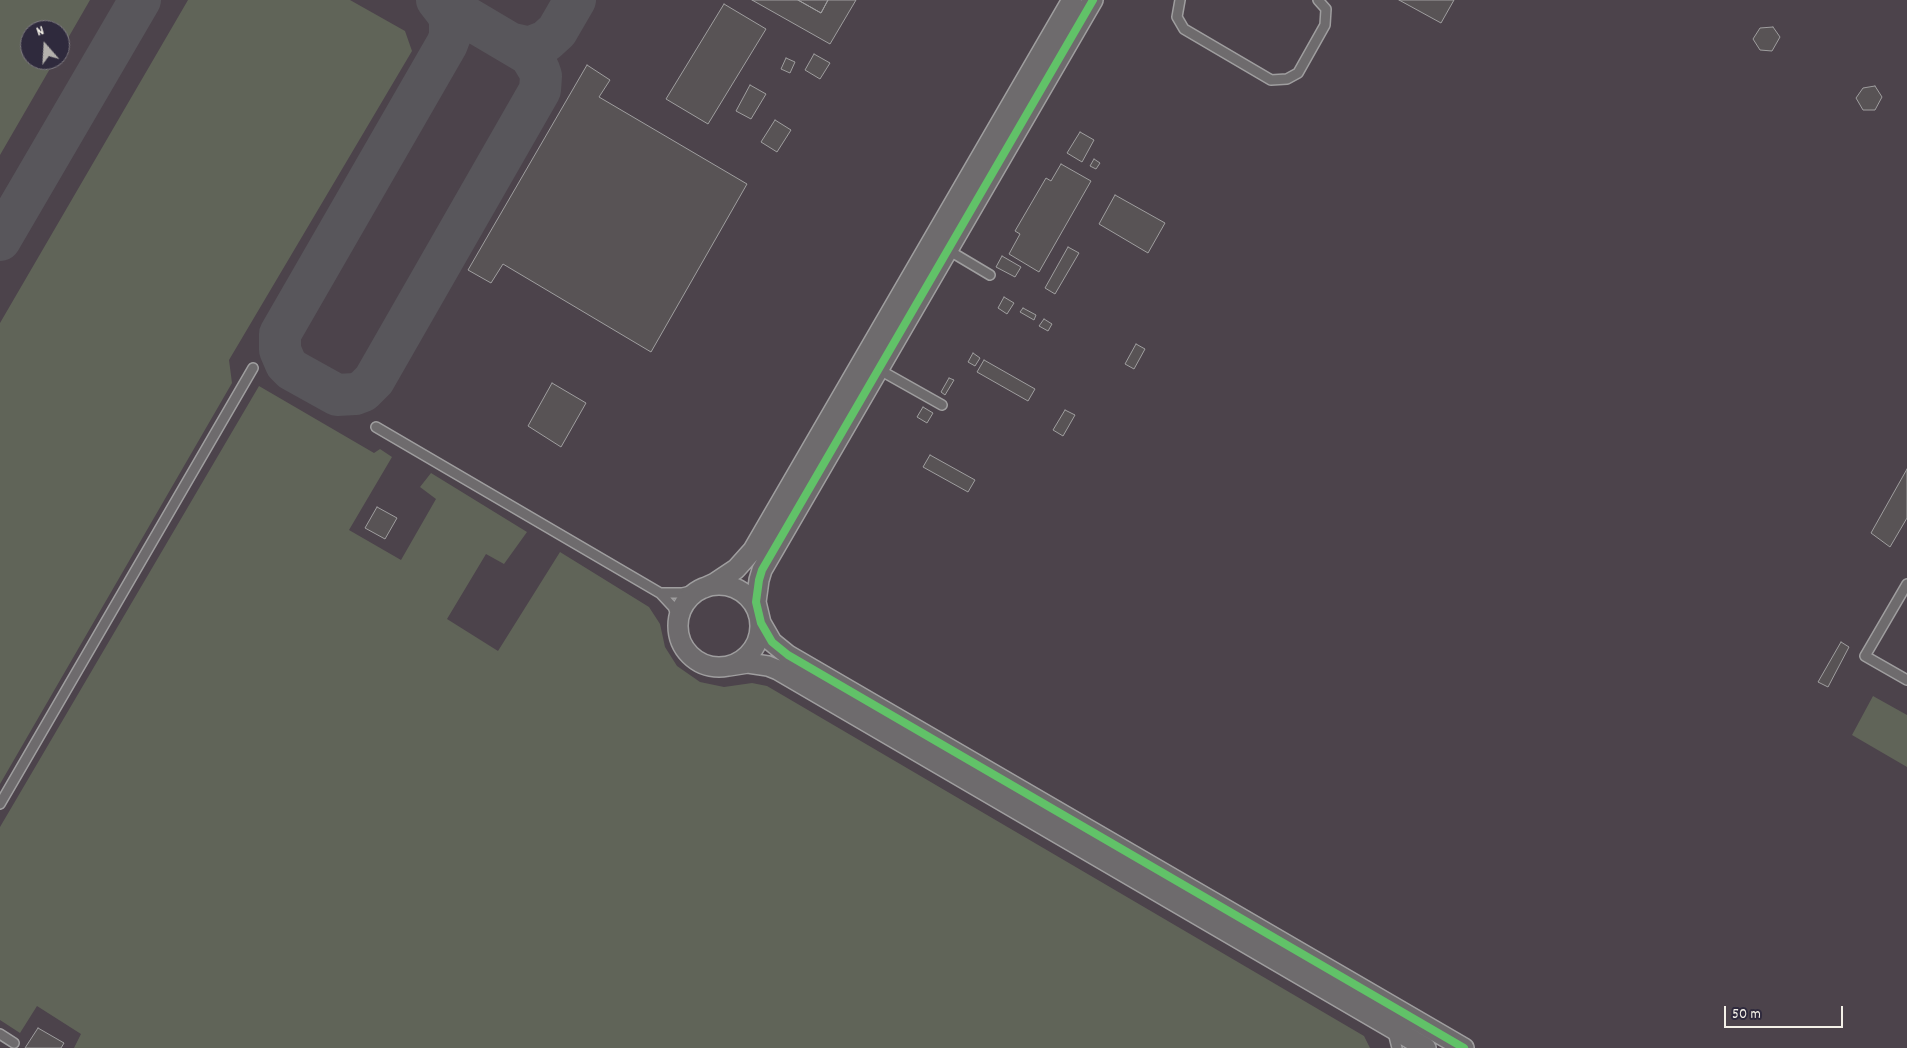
<!DOCTYPE html>
<html>
<head>
<meta charset="utf-8">
<style>
	body { margin:0 }
	#map { position:relative; width:1907px; height:1048px; overflow:hidden; background:#3d3a40; font-family:Dekko,sans-serif }
	canvas { display:block }
	.north { position:absolute; left:20px; top:20px; width:50px; height:50px; box-sizing:border-box; background:#2f2a3d; border:1px solid #7e7a81; border-radius:50%; rotate:341deg; font-size:14px; font-weight:700; line-height:20px; text-align:center; color:#f4f1e8 }
	.north::after { content:''; display:block; margin:auto; width:18px; height:22px; background:#b4b1ad; clip-path:polygon(50% 0,100% 100%,50% 72%,0 100%) }
	.scale { position:absolute; left:1724px; top:1006px; width:119px; height:22px; box-sizing:border-box; border:2px solid #f4f1e8; border-top:0; padding-left:6px; font-size:15px; line-height:18px; white-space:nowrap; color:#f4f1e8; -webkit-text-stroke:4px #2f2a3d; paint-order:stroke }
</style>
</head>
<body>
<div id="map">
<canvas width="1907" height="1048"></canvas>
<div class="north">N</div>
<div class="scale">50 m</div>
</div>
<script>
const ctx = document.querySelector('canvas').getContext('2d');
ctx.lineJoin = 'round';
function paint(path, color) {
  ctx.fillStyle = color;
  ctx.fill(path, 'evenodd');
}
function shape(rows) {
  const path = new Path2D();
  for (const r of rows) {
    if (r.length === 3) {
      path.moveTo(r[0] + r[2], r[1]);
      path.arc(r[0], r[1], r[2], 0, 2 * Math.PI);
      continue;
    }
    path.moveTo(r[0], r[1]);
    for (let i = 2; i < r.length; i += 2) path.lineTo(r[i], r[i + 1]);
  }
  return path;
}
function stroke(path, color, width, dash) {
  ctx.strokeStyle = color;
  ctx.lineWidth = width;
  ctx.lineCap = dash ? 'butt' : 'round';
  ctx.setLineDash(dash || []);
  ctx.stroke(path);
}
paint(shape([
	[0,0,1907,0,1907,1048,0,1048],
	[30,30,60,30,60,60,30,60]
]), '#4c434b');
paint(shape([
	[0,0,90,0,60,52,60,30,30,30,30,60,55,60,0,155],
	[188,0,350,0,405,31,412,51,229,360,232,383,0,784,0,323],
	[259,386,374,453,380,449,392,457,349,530,401,560,436,499,420,487,431,473,527,532,504,564,486,554,447,619,498,651,560,552,649,607,660,624,665,647,677,666,700,682,724,687,752,683,767,686,1364,1036,1370,1048,74,1048,81,1034,37,1006,20,1033,0,1020,0,827],
	[1873,696,1907,715,1907,767,1852,735]
]), '#606458');
stroke(shape([
	[437,0,530,55,539,70,541,76,540,90,374,380,363,391,355,394,337,395,292,370,286,364,280,350,280,334,447,44,450,36,450,21,447,13,437,0],
	[513,44,526,47,533,46,546,41,557,31,575,0],
	[0,240,140,0]
]), '#58565b', 42);
const building = shape([
	[752,0,798,0,821,13,828,0,856,0,830,44,752,0],
	[798,0,828,0,821,13,798,0],
	[1399,0,1454,0,1441,23,1399,0],
	[724,4,766,29,708,124,666,99,724,4],
	[1773,27,1780,37,1772,51,1760,50,1753,39,1760,28,1773,27],
	[814,54,830,63,820,79,805,70,814,54],
	[786,58,795,62,790,73,781,69,786,58],
	[587,65,610,80,599,97,747,184,651,352,503,264,491,283,468,270,587,65],
	[750,85,766,94,751,119,736,111,750,85],
	[1875,86,1882,97,1875,110,1863,110,1856,98,1863,88,1875,86],
	[775,120,791,130,777,152,761,142,775,120],
	[1080,132,1094,140,1082,162,1067,153,1080,132],
	[1094,159,1100,163,1096,169,1090,166,1094,159],
	[1061,164,1091,181,1039,272,1009,254,1020,234,1015,231,1046,178,1051,181,1061,164],
	[1115,195,1165,223,1148,253,1099,224,1115,195],
	[1068,247,1079,253,1055,294,1045,288,1068,247],
	[1002,256,1021,267,1015,277,996,267,1002,256],
	[1004,297,1014,303,1007,314,998,308,1004,297],
	[1023,308,1036,315,1034,320,1020,312,1023,308],
	[1044,319,1052,324,1048,331,1039,326,1044,319],
	[1136,344,1145,349,1134,369,1125,364,1136,344],
	[973,353,980,358,975,366,968,362,973,353],
	[984,360,1035,389,1028,401,977,372,984,360],
	[949,378,954,380,945,395,941,392,949,378],
	[552,383,586,403,561,447,528,426,552,383],
	[923,407,933,413,927,423,917,417,923,407],
	[1065,410,1075,415,1063,436,1053,430,1065,410],
	[930,455,975,480,968,492,923,467,930,455],
	[1907,469,1907,518,1890,547,1871,533,1907,469],
	[377,507,397,518,385,539,365,528,377,507],
	[1841,642,1849,647,1828,687,1818,682,1841,642],
	[38,1028,64,1043,61,1048,25,1048,38,1028]
]);
paint(building, '#585355');
stroke(building, '#9f9e9f', 1);
const service = shape([
	[1180,0,1177,17,1184,29,1271,80,1287,79,1298,73,1325,25,1326,9,1318,0],
	[948,250,990,275],
	[878,369,942,405],
	[376,427,660,593,673,607,676,614,678,630],
	[1907,584,1865,656,1907,680],
	[660,593,682,593,704,588],
	[0,804,253,368],
	[1393,1032,1397,1048],
	[0,1034,14,1043]
]);
const minor = shape([
	[1093,0,762,570,759,580,756,602,761,623,772,642,788,655,1464,1048],
	[719,626,41],
	[704,588,715,583,736,569,753,550,1072,0],
	[729,666,748,663,768,666,778,670,1426,1048]
]);
stroke(service, '#9f9e9f', 12);
stroke(minor, '#9f9e9f', 22);
stroke(service, '#6e6b6d', 9);
stroke(minor, '#6e6b6d', 19);
stroke(shape([
	[1093,0,762,570,759,580,756,602,761,623,772,642,788,655,1464,1048]
]), '#61c268', 8);
</script>
</body>
</html>
